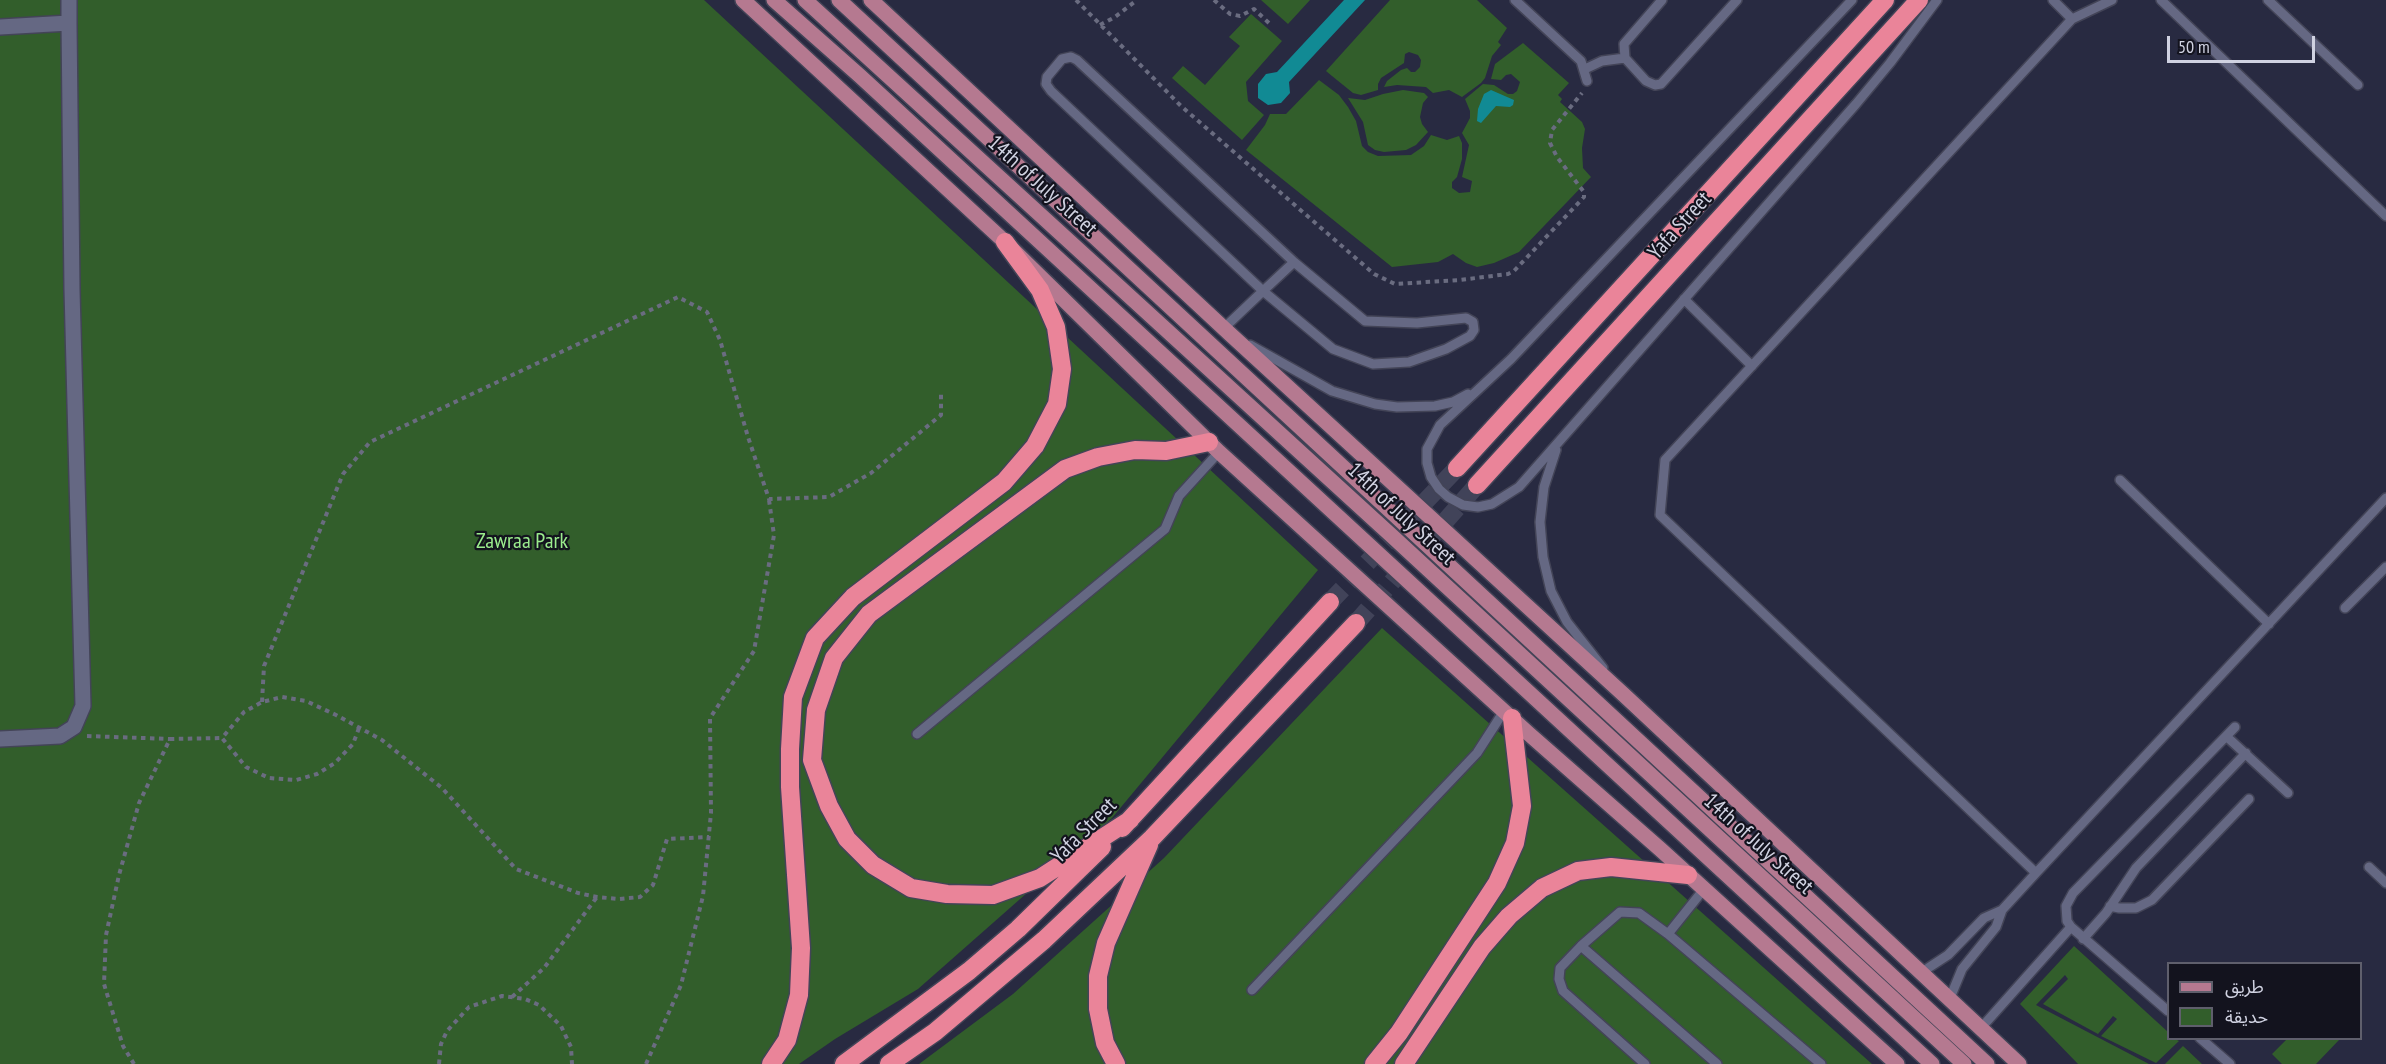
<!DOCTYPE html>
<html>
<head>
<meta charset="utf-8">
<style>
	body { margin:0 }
	#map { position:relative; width:2386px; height:1064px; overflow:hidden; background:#282a41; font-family:"PT Sans Narrow","Noto Sans Arabic",sans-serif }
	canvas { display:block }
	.legend { position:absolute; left:2167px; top:962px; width:195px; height:78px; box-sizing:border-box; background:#13131e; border:2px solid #5f5f6c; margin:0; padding:8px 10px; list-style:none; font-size:18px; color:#d0d2e1 }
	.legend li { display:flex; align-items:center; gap:12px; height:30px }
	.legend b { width:30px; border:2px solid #5f5f6c }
	.scale { position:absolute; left:2167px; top:36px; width:148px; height:27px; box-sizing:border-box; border:3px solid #d0d2e1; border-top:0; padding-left:8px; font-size:18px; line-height:21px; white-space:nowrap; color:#d0d2e1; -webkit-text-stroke:4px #13131e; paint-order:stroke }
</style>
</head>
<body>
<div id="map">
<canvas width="2386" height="1064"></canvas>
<ul class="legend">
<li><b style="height:8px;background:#b57990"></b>طريق</li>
<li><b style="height:16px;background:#325e2b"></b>حديقة</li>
</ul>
<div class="scale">50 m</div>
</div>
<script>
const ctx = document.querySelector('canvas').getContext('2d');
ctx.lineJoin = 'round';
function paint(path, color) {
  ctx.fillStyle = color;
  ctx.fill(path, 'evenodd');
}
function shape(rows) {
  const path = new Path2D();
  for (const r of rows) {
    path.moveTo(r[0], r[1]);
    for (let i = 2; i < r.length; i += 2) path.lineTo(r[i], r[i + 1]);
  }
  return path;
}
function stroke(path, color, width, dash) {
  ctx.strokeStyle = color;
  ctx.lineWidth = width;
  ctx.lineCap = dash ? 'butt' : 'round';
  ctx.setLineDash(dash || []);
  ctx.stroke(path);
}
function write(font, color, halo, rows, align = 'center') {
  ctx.font = font + ' "PT Sans Narrow",sans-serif';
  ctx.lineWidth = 4.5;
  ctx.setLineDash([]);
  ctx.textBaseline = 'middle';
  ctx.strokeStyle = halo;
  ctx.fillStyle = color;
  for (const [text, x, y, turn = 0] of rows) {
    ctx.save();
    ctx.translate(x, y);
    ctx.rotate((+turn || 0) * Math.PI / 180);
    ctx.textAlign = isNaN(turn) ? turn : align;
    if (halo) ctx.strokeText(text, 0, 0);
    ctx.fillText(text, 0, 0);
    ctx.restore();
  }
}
paint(shape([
	[0,0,704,0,1318,570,1112,818,918,989,835,1039,799,1064,0,1064],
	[1261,0,1310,0,1288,24],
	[1390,0,1477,0,1507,28,1498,42,1501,45,1492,56,1485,78,1481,83,1462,97,1449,90,1433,93,1426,87,1397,85,1384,87,1387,81,1401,70,1407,68,1411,72,1415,72,1420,67,1421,60,1418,55,1409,52,1405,54,1404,63,1381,78,1378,84,1378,90,1361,95,1353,93,1332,76,1326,71],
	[1251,14,1282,41,1246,82,1248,101,1264,115,1242,140,1172,78,1183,66,1205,85,1240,46,1229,37],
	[1523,43,1569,83,1558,95,1562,99,1560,102,1582,122,1585,129,1582,148,1583,168,1591,177,1519,252,1494,263,1477,267,1466,263,1453,254,1438,262,1392,267,1246,150,1265,125,1270,114,1286,114,1319,80,1339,95,1348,107,1356,121,1362,146,1368,152,1378,156,1411,155,1424,146,1431,135,1447,140,1459,136,1462,143,1462,159,1457,177,1452,182,1452,188,1459,193,1470,192,1472,181,1462,177,1469,145,1462,133,1470,118,1470,111,1465,99,1483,84,1494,85,1508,94,1513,94,1517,91,1520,82,1511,74,1506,75,1501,80,1491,79,1495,64],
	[1403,90,1424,93,1428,97,1423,103,1420,117,1422,124,1428,132,1416,145,1406,150,1384,152,1375,150,1368,145,1363,122,1348,98,1365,100,1383,94],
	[1382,628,1872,1064,919,1064,1013,994,1164,858],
	[2074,946,2168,1032,2168,1038,2175,1039,2179,1041,2156,1063,2101,1036,2117,1019,2113,1016,2098,1034,2043,1004,2068,979,2065,975,2036,1005,2149,1064,2078,1064,2020,1004],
	[2337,1038,2339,1040,2316,1064,2282,1064,2272,1054,2287,1039],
	[2183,1046,2202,1064,2165,1064]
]), '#325e2b');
paint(shape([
	[1344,0,1365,0,1289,82,1290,93,1281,103,1268,105,1258,98,1258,84,1266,74,1277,72],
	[1491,90,1514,100,1513,105,1510,107,1496,106,1481,123,1477,121,1478,109,1484,94]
]), '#118a94');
stroke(shape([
	[1330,602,1457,468],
	[1356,623,1477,485]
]), '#414359', 18, [18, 9]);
const lane = shape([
	[1515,0,1581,61,1587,81],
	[1662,0,1624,44,1625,58,1646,81,1655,85,1661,84,1737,0],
	[1852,0,1511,359,1440,425,1427,449,1427,463,1431,477,1439,489,1448,497,1463,505,1478,507,1492,504,1519,487,1856,104,1890,63,1937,0],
	[2053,0,2072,19,2112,0],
	[2161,0,2386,216],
	[2268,0,2358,85],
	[1585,69,1602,61,1625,58],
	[1684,299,1752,366],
	[1224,328,1263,291,1294,262,1365,321,1417,323,1466,318,1473,322,1474,330,1470,336,1446,349,1409,362,1373,364,1333,349,1263,291,1051,91,1046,84,1047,77,1062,59,1071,57,1077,60,1294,262],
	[1250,345,1332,391,1375,404,1397,407,1435,406,1453,402,1468,394],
	[1556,450,1544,487,1540,522,1543,557,1551,591,1567,622,1603,668],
	[2120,480,2269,624],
	[2345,608,2386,567],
	[917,734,1165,529,1179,496,1219,452],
	[2226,736,2288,793],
	[2369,867,2386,883],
	[2036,873,2386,498],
	[2110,906,2119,908,2136,908,2152,900,2249,799],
	[1668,934,1704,889],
	[2083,939,2106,913,2136,868,2246,753],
	[1581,946,1717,1064],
	[1922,972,1948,955,1984,918,2002,910],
	[1252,990,1477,753,1504,711],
	[1950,998,1962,969,1996,927,2002,910,2036,873,1660,515,1665,460,2072,19],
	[2168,1011,2071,927,2067,921,2066,906,2073,893,2235,727],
	[1981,1028,2071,927],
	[2200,1038,2230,1064],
	[1645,1064,1563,991,1559,979,1560,968,1581,946,1620,912,1639,913,1668,934,1821,1064]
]);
const street = shape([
	[69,0,69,23],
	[0,27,69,23,72,290,83,706,74,727,60,736,0,739]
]);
const primary = shape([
	[743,0,1005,242,1219,452,1529,734,1660,849,1897,1064],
	[774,0,860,76,1932,1064],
	[805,0,1392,536,1964,1064],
	[839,0,1987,1064],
	[871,0,1230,334,1623,694,2019,1064]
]);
const highway = shape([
	[1457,468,1885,0],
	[1477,485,1919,0],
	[1130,820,1040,878,993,895,947,894,911,888,873,865,847,839,829,806,812,760,816,710,834,658,869,614,1065,469,1098,457,1135,450,1166,451,1209,442],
	[1122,828,1330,602],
	[771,1064,787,1040,799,995,801,948,790,787,790,749,793,697,815,638,853,597,1004,482,1035,446,1057,404,1062,369,1056,327,1040,290,1005,242],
	[844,1064,969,971,1018,929,1102,847],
	[889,1064,935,1032,1044,940,1152,838,1356,623],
	[1116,1064,1105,1043,1098,1009,1098,976,1106,943,1149,845],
	[1374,1064,1399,1033,1497,883,1515,843,1522,806,1512,718],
	[1404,1064,1482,947,1509,916,1542,888,1578,871,1611,867,1688,875]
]);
stroke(lane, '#434457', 12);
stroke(street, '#434457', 18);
stroke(primary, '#434457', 18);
stroke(highway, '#434457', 21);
stroke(shape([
	[1076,0,1181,106,1374,274,1395,284,1460,280,1508,274,1514,271,1584,197,1584,192,1557,157,1550,143,1552,130,1582,93],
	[1214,0,1230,14,1240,16,1254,9,1270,24],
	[1100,25,1115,17,1137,0],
	[262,702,264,666,343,474,370,442,678,297,707,312,720,340,748,437,769,499,829,497,871,473,941,415,941,391],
	[359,728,353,744,335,763,317,774,296,780,269,778,246,767,222,738,244,712,262,702,282,697,306,701,336,715,382,740,442,788,516,869,578,893,597,897,619,899,640,897,653,885,667,839,709,837],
	[87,736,170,739],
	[512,997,544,968,597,897],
	[134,1064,123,1046,104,984,106,935,119,875,139,803,170,739,222,738],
	[439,1064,441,1044,447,1031,469,1007,502,996,525,999,539,1005,561,1026,571,1047,572,1064],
	[646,1064,681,985,703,896,711,813,710,718,754,651,774,535,769,500]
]), '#6a6c80', 4, [4.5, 4.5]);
stroke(lane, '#656883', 9);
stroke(street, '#656883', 15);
stroke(primary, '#b57990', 15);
stroke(highway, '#ea8499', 18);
write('22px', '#d0d2e1', '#13131e', [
	["14th of July Street",1042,186,42],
	["Yafa Street",1680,226,-48],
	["14th of July Street",1401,514,43],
	["Yafa Street",1084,831,-45],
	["14th of July Street",1758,844,42]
]);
write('22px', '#9bec8d', '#13131e', [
	["Zawraa Park",522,542]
]);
</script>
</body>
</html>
